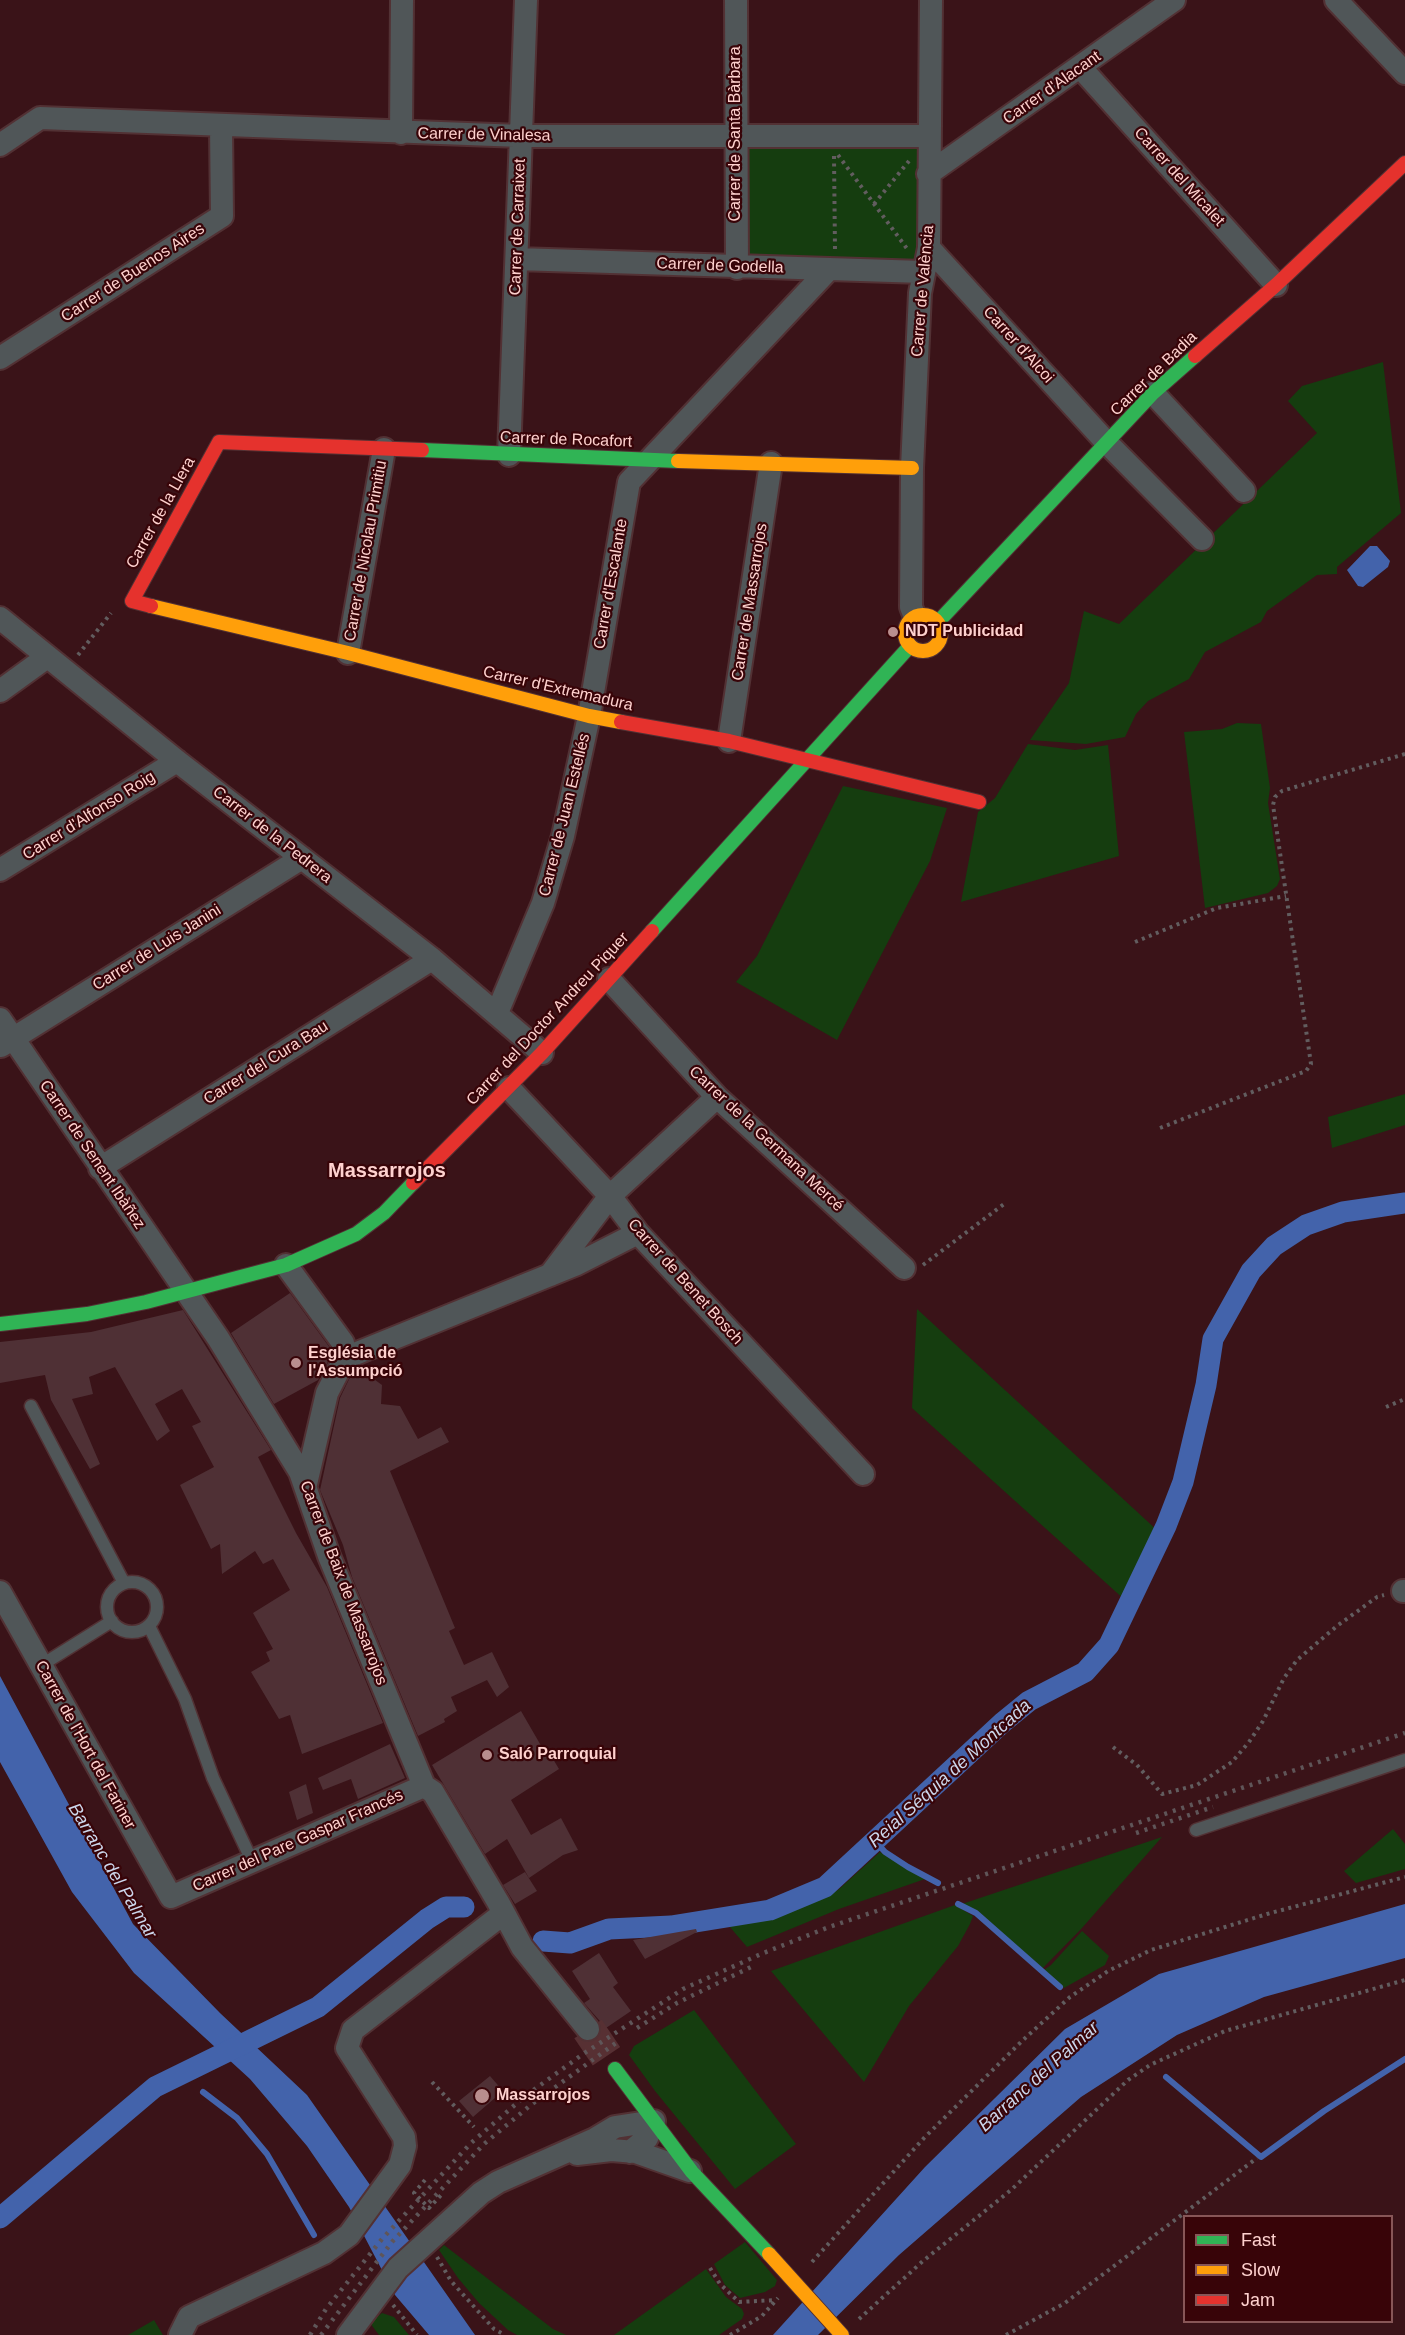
<!DOCTYPE html>
<html>
<head>
<meta charset="utf-8">
<style>
	body { margin:0 }
	#map { position:relative; width:1405px; height:2335px; overflow:hidden; background:#3a1318; font-family:Helvetica,sans-serif }
	canvas { display:block }
	.legend { position:absolute; left:1183px; top:2215px; width:210px; height:108px; box-sizing:border-box; background:#380408; border:2px solid #875657; margin:0; padding:8px 10px; list-style:none; font-size:18px; color:#fed1ce }
	.legend li { display:flex; align-items:center; gap:12px; height:30px }
	.legend b { width:30px; border:2px solid #875657 }
</style>
</head>
<body>
<div id="map">
<canvas width="1405" height="2335"></canvas>
<ul class="legend">
<li><b style="height:8px;background:#30b455"></b>Fast</li>
<li><b style="height:8px;background:#ff9f0a"></b>Slow</li>
<li><b style="height:8px;background:#e5322d"></b>Jam</li>
</ul>
</div>
<script>
const ctx = document.querySelector('canvas').getContext('2d');
ctx.lineJoin = 'round';
function paint(path, color) {
  ctx.fillStyle = color;
  ctx.fill(path, 'evenodd');
}
function shape(rows) {
  const path = new Path2D();
  for (const r of rows) {
    if (r.length === 3) {
      path.moveTo(r[0] + r[2], r[1]);
      path.arc(r[0], r[1], r[2], 0, 2 * Math.PI);
      continue;
    }
    path.moveTo(r[0], r[1]);
    for (let i = 2; i < r.length; i += 2) path.lineTo(r[i], r[i + 1]);
  }
  return path;
}
function stroke(path, color, width, dash) {
  ctx.strokeStyle = color;
  ctx.lineWidth = width;
  ctx.lineCap = dash ? 'butt' : 'round';
  ctx.setLineDash(dash || []);
  ctx.stroke(path);
}
function write(font, color, halo, rows, align = 'center') {
  ctx.font = font + ' Helvetica,sans-serif';
  ctx.lineWidth = 4.5;
  ctx.setLineDash([]);
  ctx.textBaseline = 'middle';
  ctx.strokeStyle = halo;
  ctx.fillStyle = color;
  for (const [text, x, y, turn = 0] of rows) {
    ctx.save();
    ctx.translate(x, y);
    ctx.rotate((+turn || 0) * Math.PI / 180);
    ctx.textAlign = isNaN(turn) ? turn : align;
    if (halo) ctx.strokeText(text, 0, 0);
    ctx.fillText(text, 0, 0);
    ctx.restore();
  }
}
paint(shape([
	[742,142,922,144,921,243,916,265,741,262],
	[1383,362,1401,513,1337,567,1337,574,1317,575,1267,611,1261,622,1205,652,1189,679,1148,701,1136,714,1125,737,1086,744,1030,740,1069,683,1084,611,1119,624,1317,433,1288,401,1302,386],
	[1237,723,1261,724,1270,788,1268,803,1280,879,1277,886,1268,893,1205,908,1184,732,1222,729],
	[1028,744,1075,750,1108,745,1119,856,961,902,978,812,995,798],
	[843,786,947,808,930,861,837,1040,736,982,757,956],
	[1405,1094,1405,1125,1332,1148,1328,1117],
	[917,1309,1159,1532,1126,1601,912,1408],
	[1393,1829,1405,1844,1405,1869,1356,1883,1344,1871],
	[1162,1837,1082,1928,1042,1969,978,1911,962,1904],
	[880,1852,925,1879,839,1909,747,1947,729,1926,778,1915,838,1890],
	[955,1905,973,1916,970,1924,958,1946,909,2006,864,2082,771,1971],
	[1082,1931,1109,1956,1105,1965,1064,1988,1044,1970,1051,1965],
	[694,2010,796,2144,735,2189,655,2091,629,2055,634,2046],
	[745,2242,777,2280,775,2286,765,2292,740,2298,725,2285,714,2264],
	[444,2245,553,2329,566,2335,517,2335,508,2330,479,2303,458,2278,439,2250],
	[706,2269,726,2297,742,2309,744,2314,742,2319,719,2335,614,2335],
	[382,2313,394,2317,409,2335,379,2335,370,2323],
	[154,2320,163,2335,128,2335]
]), '#153d0f');
paint(shape([
	[1370,546,1377,546,1390,561,1388,567,1363,587,1358,586,1347,570],
	[0,1676,133,1924,220,2013,307,2095,475,2335,429,2335,395,2295,349,2207,307,2146,250,2079,134,1973,72,1892,0,1762],
	[1405,1904,1405,1958,1264,1997,1177,2035,1081,2097,899,2255,818,2335,773,2335,925,2167,1065,2029,1159,1974]
]), '#4363ab');
stroke(shape([
	[875,1841,885,1852,908,1867,938,1883],
	[958,1904,976,1913,1060,1987],
	[1166,2077,1261,2157,1324,2111,1405,2059],
	[203,2092,237,2118,267,2154,314,2235]
]), '#4363ab', 6);
stroke(shape([
	[543,1941,570,1943,609,1929,671,1926,770,1910,825,1887,1002,1723,1029,1701,1085,1672,1109,1645,1166,1526,1183,1482,1206,1385,1213,1339,1251,1271,1274,1246,1306,1225,1343,1212,1405,1203],
	[0,2218,155,2087,318,2007,427,1919,446,1907,464,1907]
]), '#4363ab', 21);
paint(shape([
	[290,1293,330,1348,331,1356,318,1380,274,1404,231,1333],
	[183,1310,271,1450,258,1457,296,1533,327,1587,383,1723,302,1754,290,1715,279,1719,251,1672,270,1661,266,1652,273,1649,253,1613,290,1590,273,1559,263,1564,255,1551,222,1574,220,1544,211,1549,180,1485,214,1467,192,1426,201,1422,182,1389,155,1404,170,1431,157,1441,115,1367,89,1377,93,1394,72,1399,100,1464,90,1469,51,1400,45,1375,0,1383,0,1342,91,1332],
	[360,1369,382,1385,381,1404,400,1406,418,1439,441,1427,449,1442,390,1471,455,1628,449,1631,464,1665,492,1652,509,1687,497,1697,487,1680,451,1697,457,1711,444,1719,445,1722,418,1736,352,1577,343,1545,320,1490,340,1398,353,1371],
	[521,1711,547,1756,550,1754,559,1769,511,1800,531,1835,561,1818,578,1850,563,1855,529,1878,507,1839,485,1854,432,1765],
	[390,1744,405,1778,358,1799,351,1779,323,1790,318,1778],
	[306,1784,313,1813,297,1820,289,1792],
	[525,1872,537,1891,515,1904,503,1885],
	[696,1929,697,1932,645,1959,633,1940],
	[599,1953,618,1983,613,1987,631,2011,606,2028,584,2003,590,1999,572,1971],
	[490,2076,503,2091,473,2117,459,2101]
]), '#4f3035');
stroke(shape([
	[588,2029,615,2069]
]), '#573033', 33, [33, 16]);
const lane = shape([
	[31,1406,124,1583],
	[132,1607,25],
	[149,1626,185,1699,213,1778,252,1861],
	[40,1666,112,1621],
	[1196,1830,1405,1760]
]);
const street = shape([
	[736,0,737,268],
	[1336,0,1405,73],
	[1081,68,1276,285],
	[401,133,402,0],
	[0,145,40,118,521,136,928,136],
	[928,174,1174,0],
	[929,248,1107,443,1202,539],
	[517,259,923,272],
	[0,358,222,216,221,127],
	[1153,393,1244,491],
	[509,455,526,0],
	[915,617,911,607,912,468,920,293,929,248,931,0],
	[0,618,177,761,432,959,542,1053],
	[348,653,384,449],
	[0,691,47,657],
	[729,741,771,463],
	[0,870,177,761],
	[609,979,717,1097,904,1268],
	[497,1013,543,903,563,836,589,716,629,482,829,269],
	[0,1019,218,1338,300,1472,329,1556,424,1786,433,1792,498,1902,522,1947,588,2029],
	[1,1046,302,858],
	[509,1088,610,1196,638,1233,863,1474],
	[100,1168,432,959],
	[286,1265,343,1343,345,1358],
	[550,1275,610,1196,717,1097],
	[306,1484,327,1393,345,1358,577,1264,638,1233],
	[1403,1591,1405,1591],
	[0,1592,171,1897,424,1786],
	[577,2154,611,2150,636,2152,690,2171],
	[180,2335,189,2317,324,2253,349,2235,400,2165,405,2146,404,2137,347,2048,353,2030,504,1913],
	[348,2335,398,2268,481,2193,498,2182,595,2139,615,2127,654,2121,647,2138,630,2152]
]);
const fast = shape([
	[422,450,678,461],
	[938,622,1153,393,1195,356],
	[652,931,910,646],
	[0,1324,87,1314,146,1302,286,1265,356,1234,384,1213,413,1183],
	[615,2069,692,2172,769,2254]
]);
const slow = shape([
	[678,461,912,468],
	[151,606,348,653,589,716,621,722],
	[923,633,18],
	[769,2254,842,2335]
]);
const jam = shape([
	[1195,356,1276,285,1405,163],
	[151,606,132,601,219,442,422,450],
	[621,722,729,741,979,802],
	[413,1183,542,1053,652,931]
]);
stroke(lane, '#523134', 15);
stroke(street, '#523134', 26);
stroke(fast, '#523134', 16);
stroke(slow, '#523134', 16);
stroke(jam, '#523134', 16);
stroke(shape([
	[838,155,908,250],
	[834,156,835,251],
	[874,204,909,161],
	[78,655,111,613],
	[1135,942,1217,908,1286,896],
	[1160,1128,1306,1071,1311,1064,1273,805,1275,797,1282,791,1405,754],
	[923,1265,1004,1204],
	[1386,1407,1405,1399],
	[1113,1747,1137,1765,1162,1794,1197,1785,1232,1762,1249,1742,1263,1721,1284,1678,1297,1660,1337,1626,1377,1597,1384,1595],
	[432,2082,474,2127],
	[425,2180,414,2193,429,2208,442,2194],
	[437,2257,451,2281,494,2329,505,2335],
	[812,2262,924,2138,1022,2041,1070,1997,1108,1971,1151,1950,1267,1914,1405,1877],
	[710,2268,720,2284,739,2302,776,2300],
	[393,2305,417,2335],
	[859,2319,923,2261,1011,2190,1128,2080,1150,2065,1225,2031,1405,1980],
	[730,2335,762,2316,778,2298],
	[1006,2335,1065,2303,1257,2158]
]), '#625d5f', 4, [3, 4.5]);
stroke(lane, '#505658', 12);
stroke(street, '#505658', 22);
stroke(fast, '#30b455', 14);
stroke(slow, '#ff9f0a', 14);
stroke(jam, '#e5322d', 14);
stroke(shape([
	[1136,1833,1213,1807],
	[637,2028,677,2003,751,1967],
	[310,2335,326,2309,382,2239,471,2143,524,2097,583,2054,683,1989,761,1954,829,1927,1405,1733],
	[321,2335,392,2242,484,2144,532,2104,620,2040]
]), '#5f5558', 4.5, [3, 6]);
for (const [x, y, r, color] of [
	[893,632,6,"#b98e8e"],
	[296,1363,6,"#b98e8e"],
	[487,1755,6,"#b98e8e"],
	[482,2096,8,"#b98e8e"]
]) {
  const dot = new Path2D();
  dot.arc(x, y, r, 0, 2 * Math.PI);
  ctx.fillStyle = color;
  ctx.fill(dot);
  stroke(dot, '#380408', 2);
}
write('16px', '#fed1ce', '#380408', [
	["Carrer d'Alacant",1052,88,-35],
	["Carrer de Santa Bàrbara",736,134,-90],
	["Carrer de Vinalesa",484,135,1],
	["Carrer del Micalet",1179,177,48],
	["Carrer de Carraixet",518,227,-88],
	["Carrer de Godella",720,266,2],
	["Carrer de Buenos Aires",133,273,-33],
	["Carrer de València",923,291,-85],
	["Carrer d'Alcoi",1018,345,48],
	["Carrer de Badia",1154,374,-44],
	["Carrer de Rocafort",566,440,2],
	["Carrer de la Llera",161,513,-61],
	["Carrer de Nicolau Primitiu",366,551,-80],
	["Carrer d'Escalante",611,584,-80],
	["Carrer de Massarrojos",750,602,-81],
	["Carrer d'Extremadura",558,689,13],
	["Carrer de Juan Estellés",565,815,-76],
	["Carrer d'Alfonso Roig",89,816,-32],
	["Carrer de la Pedrera",272,835,38],
	["Carrer de Luis Janini",157,948,-32],
	["Carrer del Doctor Andreu Piquer",548,1019,-47],
	["Carrer del Cura Bau",266,1063,-32],
	["Carrer de la Germana Mercé",766,1139,43],
	["Carrer de Senent Ibàñez",92,1155,56],
	["Carrer de Benet Bosch",685,1282,48],
	["Carrer de Baix de Massarrojos",343,1583,69],
	["Carrer de l'Hort del Fariner",85,1745,61],
	["Carrer del Pare Gaspar Francés",298,1841,-24]
]);
write('bold 16px', '#fed1ce', '#380408', [
	["NDT Publicidad",905,632],
	["Església de",308,1354],
	["l'Assumpció",308,1372],
	["Saló Parroquial",499,1755],
	["Massarrojos",496,2096]
], 'left');
write('italic 18px', '#cbd6eb', '#380408', [
	["Reial Séquia de Montcada",950,1774,-42],
	["Barranc del Palmar",112,1871,59],
	["Barranc del Palmar",1039,2077,-42]
]);
write('bold 20px', '#fed1ce', '#380408', [
	["Massarrojos",387,1171]
]);
</script>
</body>
</html>
